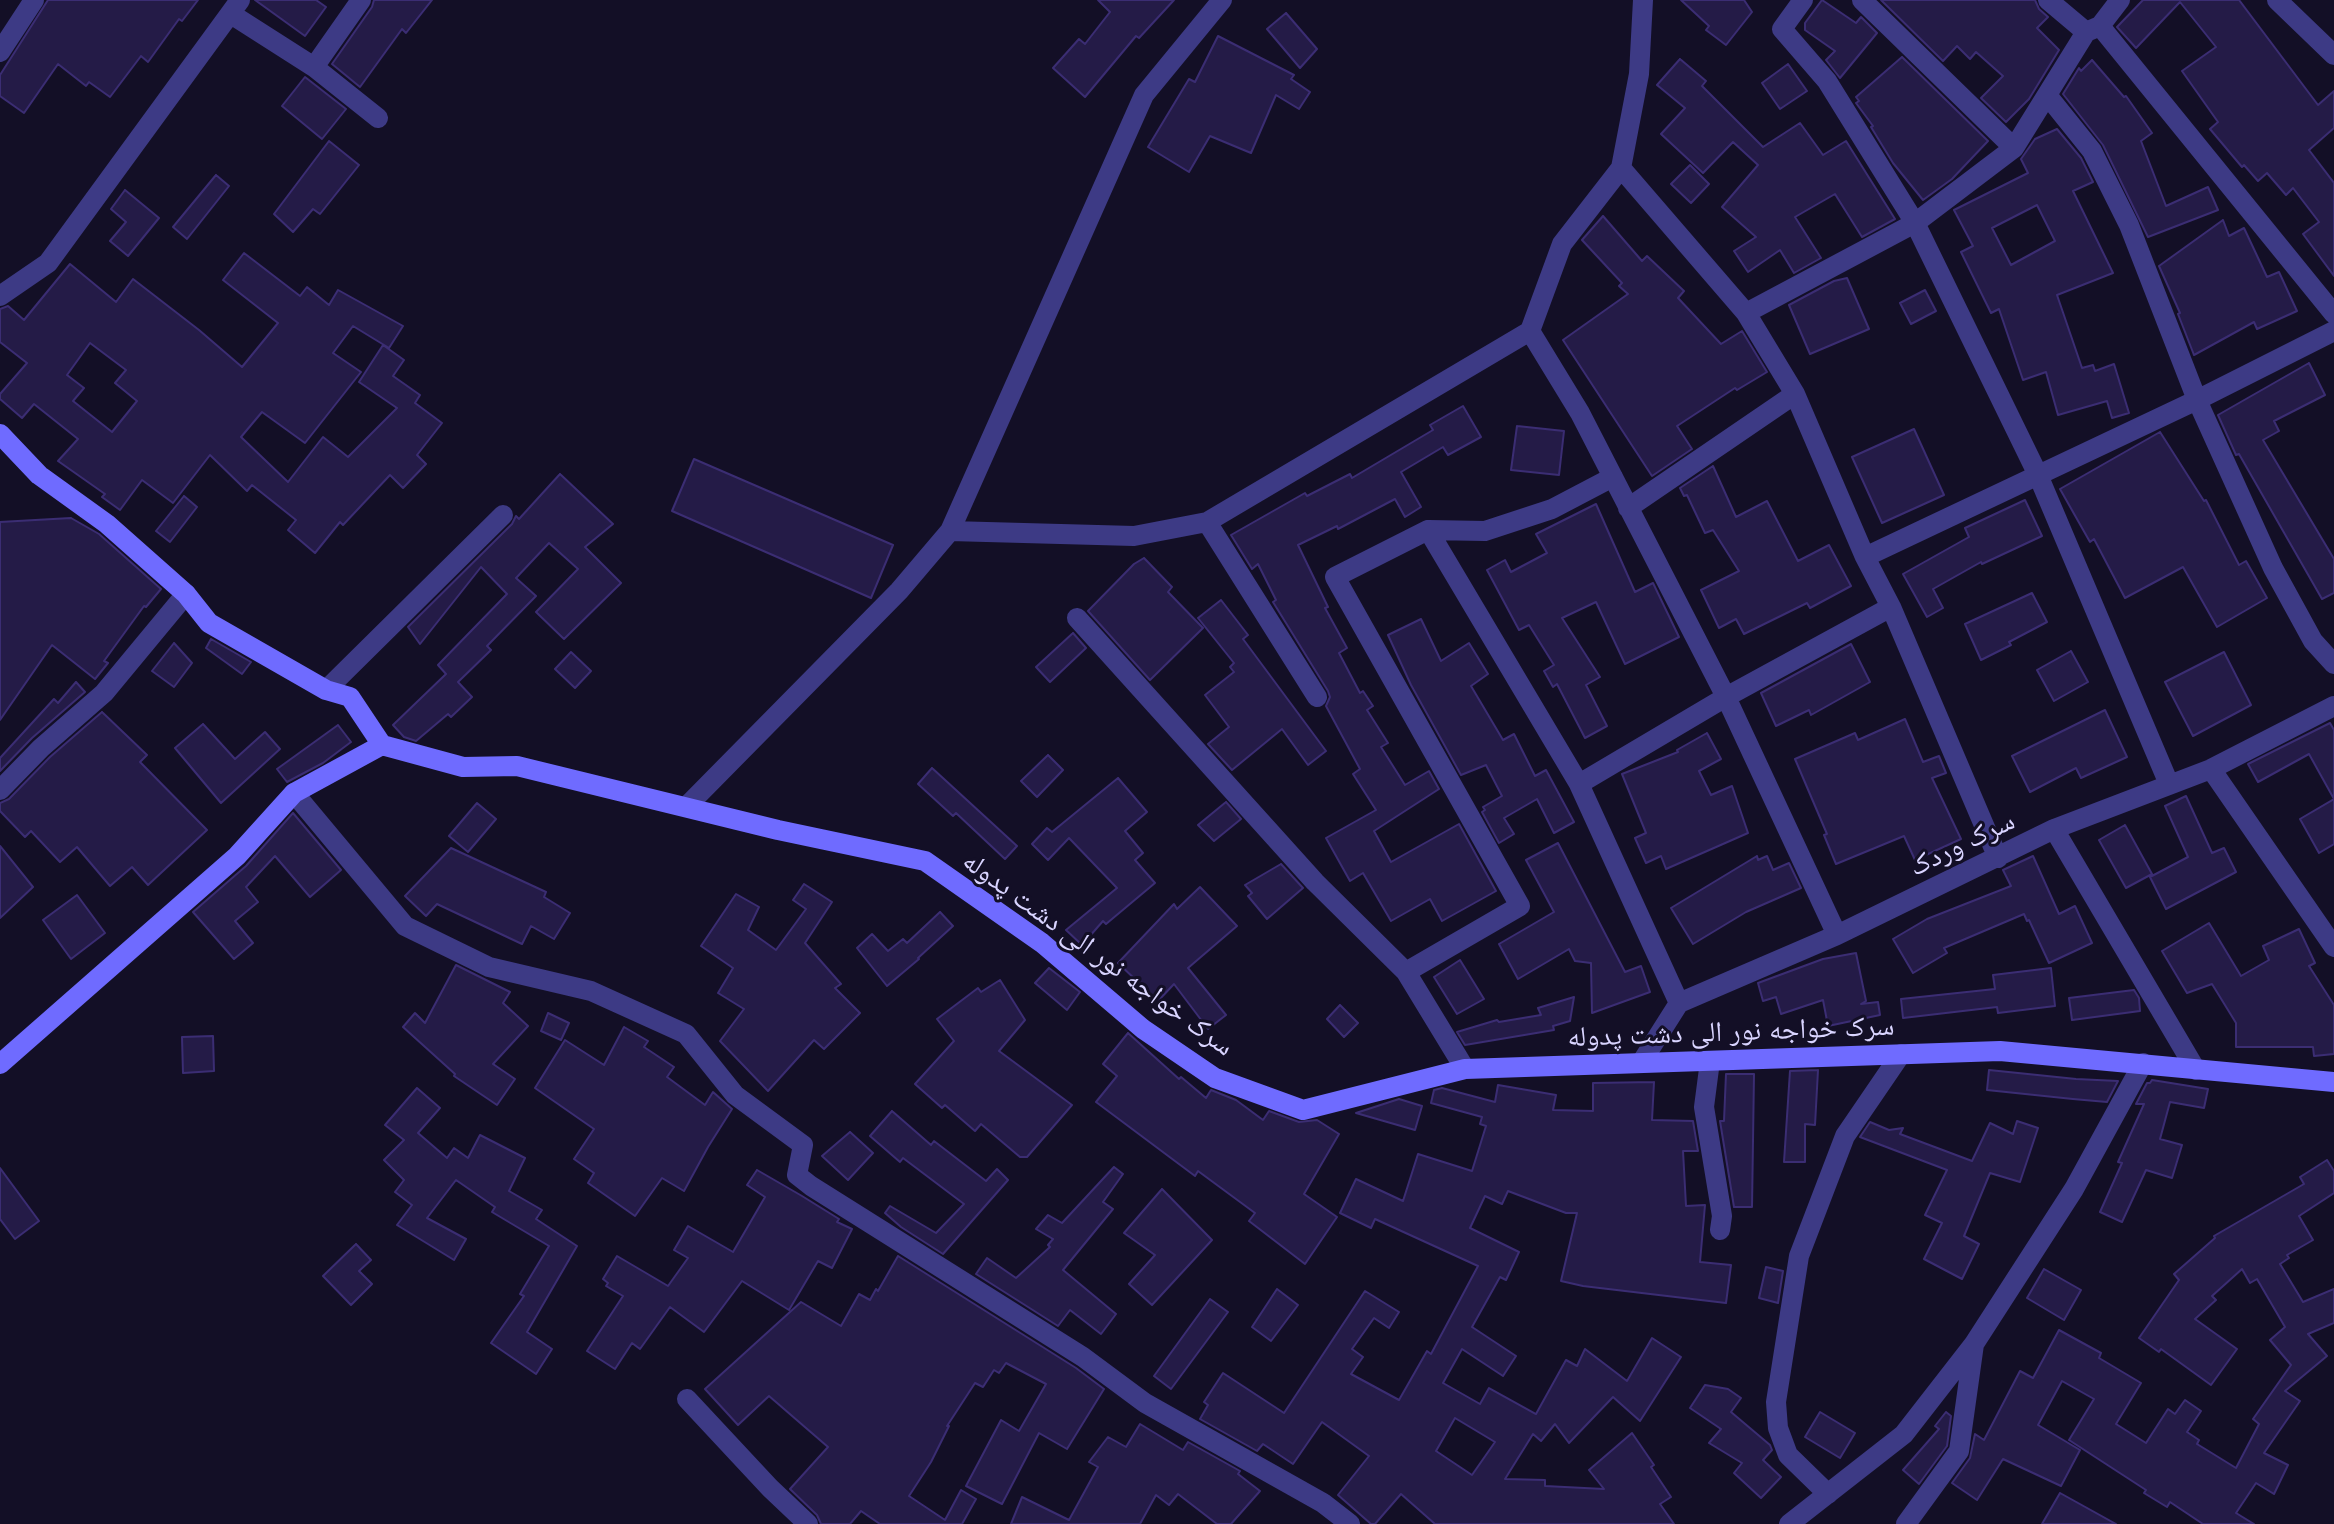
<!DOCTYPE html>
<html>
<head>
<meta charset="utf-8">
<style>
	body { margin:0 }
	canvas { display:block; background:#130f26 }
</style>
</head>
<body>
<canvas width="2334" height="1524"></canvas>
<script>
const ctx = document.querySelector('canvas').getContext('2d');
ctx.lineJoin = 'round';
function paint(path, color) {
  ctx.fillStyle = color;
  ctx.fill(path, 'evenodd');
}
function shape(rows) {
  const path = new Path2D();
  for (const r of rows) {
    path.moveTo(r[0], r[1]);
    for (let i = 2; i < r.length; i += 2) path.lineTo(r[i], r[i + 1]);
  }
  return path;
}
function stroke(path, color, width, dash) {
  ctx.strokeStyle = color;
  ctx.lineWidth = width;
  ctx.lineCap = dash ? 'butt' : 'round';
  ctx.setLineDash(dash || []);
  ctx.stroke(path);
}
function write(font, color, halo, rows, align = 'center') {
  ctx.font = font + ' Quicksand,"Noto Naskh Arabic",sans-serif';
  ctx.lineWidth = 6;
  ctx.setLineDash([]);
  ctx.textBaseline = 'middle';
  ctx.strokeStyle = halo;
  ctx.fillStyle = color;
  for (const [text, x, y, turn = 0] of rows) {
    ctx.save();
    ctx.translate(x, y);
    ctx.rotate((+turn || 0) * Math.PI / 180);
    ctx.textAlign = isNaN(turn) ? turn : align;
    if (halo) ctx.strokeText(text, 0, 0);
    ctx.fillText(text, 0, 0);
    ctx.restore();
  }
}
const building = shape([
	[48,0,198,0,182,21,179,19,148,62,141,56,110,97,89,82,86,86,58,64,24,113,0,96,0,75,48,0],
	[255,0,316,0,326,7,305,36,255,0],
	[374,0,432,0,406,33,402,29,360,87,332,64,372,7,374,0],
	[1098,0,1174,0,1139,38,1136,36,1085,97,1053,68,1079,39,1085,44,1110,12,1098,0],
	[1681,0,1744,0,1752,12,1726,45,1706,30,1709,26,1681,0],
	[1822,0,1856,23,1861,17,1877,33,1840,78,1826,60,1835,51,1805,30,1805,23,1822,0],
	[1881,0,2035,0,2039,9,2048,17,2037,28,2059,50,2029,99,2006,122,1981,98,2003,76,1976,52,1970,59,1957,46,1943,61,1881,0],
	[2143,0,2239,0,2318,105,2334,91,2334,128,2309,150,2334,183,2334,276,2303,234,2319,222,2293,188,2286,195,2267,173,2258,181,2244,165,2242,167,2210,129,2218,122,2182,71,2216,47,2180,2,2136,48,2117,27,2143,0],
	[1286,13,1317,49,1300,68,1267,29,1286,13],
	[1218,36,1294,75,1291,79,1310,92,1299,109,1276,95,1251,153,1210,136,1189,172,1148,147,1189,79,1195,82,1218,36],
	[1902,57,1988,141,1952,179,1923,200,1893,163,1871,127,1873,126,1856,103,1859,101,1856,97,1902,57],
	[1680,59,1706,81,1702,86,1763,147,1800,123,1823,155,1846,141,1895,219,1862,237,1835,194,1795,217,1821,258,1794,273,1780,250,1748,272,1734,251,1756,237,1722,207,1758,165,1733,142,1703,173,1661,134,1685,108,1657,85,1680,59],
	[2092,60,2124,97,2126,96,2152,133,2141,141,2166,206,2208,187,2218,210,2148,237,2103,145,2063,94,2079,68,2081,71,2092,60],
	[1788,64,1807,91,1780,109,1762,83,1788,64],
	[305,77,346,109,322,139,282,106,305,77],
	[2057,129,2081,158,2093,182,2073,191,2113,273,2057,295,2082,368,2093,365,2095,371,2114,364,2129,413,2112,418,2107,401,2058,415,2046,372,2023,380,1999,309,1991,313,1961,252,1973,246,1954,210,2028,173,2021,159,2035,139,2057,129],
	[2037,205,2055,241,2011,265,1992,228,2037,205],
	[329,141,359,165,320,214,313,209,293,232,274,214,329,141],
	[1690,165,1709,184,1691,203,1671,184,1690,165],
	[216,175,229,186,187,239,173,227,216,175],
	[125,190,159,218,128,256,110,241,126,222,111,209,125,190],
	[1603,216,1642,261,1647,256,1684,291,1678,298,1721,344,1742,331,1767,372,1737,390,1735,388,1677,426,1692,449,1652,476,1563,340,1628,294,1619,286,1622,283,1582,240,1603,216],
	[2223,220,2229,236,2244,228,2267,277,2279,272,2297,311,2257,329,2254,322,2194,355,2178,314,2180,313,2159,266,2223,220],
	[244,253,300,296,307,287,329,305,338,290,403,326,389,348,353,326,333,353,361,372,305,443,262,412,241,437,288,482,323,437,348,457,397,408,359,382,383,345,404,360,393,376,420,395,415,403,442,423,417,455,426,464,403,488,390,475,343,525,340,522,315,553,288,530,296,520,252,485,247,491,210,455,173,503,142,480,120,510,102,497,105,494,58,461,78,439,34,404,22,418,0,399,0,394,27,363,0,342,0,309,8,306,24,320,70,264,116,302,133,279,199,330,242,367,278,323,223,280,244,253],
	[90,343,126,370,115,383,137,401,112,432,73,401,84,388,67,375,90,343],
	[1847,278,1869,329,1810,354,1789,305,1834,281,1847,278],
	[1925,290,1936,311,1911,324,1900,303,1925,290],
	[2309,363,2325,395,2274,421,2279,431,2263,440,2334,559,2334,593,2322,599,2239,454,2236,455,2218,415,2309,363],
	[1463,406,1481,437,1448,455,1443,447,1401,472,1421,507,1405,517,1395,499,1338,529,1337,526,1298,545,1328,607,1325,608,1347,648,1339,653,1360,693,1363,691,1373,706,1367,710,1388,743,1381,747,1405,785,1429,771,1439,789,1374,831,1391,862,1459,824,1496,891,1442,921,1430,899,1391,921,1363,873,1350,881,1326,838,1376,810,1353,774,1360,769,1326,706,1330,697,1328,691,1273,602,1276,600,1258,564,1252,569,1231,535,1305,493,1307,496,1350,474,1352,478,1433,430,1430,425,1463,406],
	[1517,426,1564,431,1559,475,1511,470,1517,426],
	[1914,429,1944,495,1882,523,1852,457,1914,429],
	[2160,432,2204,501,2206,500,2239,565,2246,561,2267,598,2217,627,2183,567,2125,598,2094,539,2090,542,2060,489,2160,432],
	[694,459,893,545,871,598,672,511,694,459],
	[1713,466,1736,517,1767,501,1798,561,1829,545,1851,586,1810,608,1807,603,1744,634,1736,619,1719,628,1701,590,1739,571,1713,530,1705,533,1687,495,1684,496,1680,488,1713,466],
	[560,474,613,524,585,547,621,583,564,639,536,612,578,569,549,543,516,578,536,596,487,646,491,650,458,682,472,697,451,717,448,714,416,741,404,737,393,725,446,674,438,665,507,594,481,567,420,644,408,627,512,524,516,516,519,519,560,474],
	[184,496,197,507,170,542,156,531,184,496],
	[2025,500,2042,536,1982,564,1981,562,1933,589,1943,608,1927,617,1903,574,1969,537,1965,528,2025,500],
	[1596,504,1635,592,1653,583,1679,637,1625,664,1596,602,1562,618,1600,677,1586,685,1607,726,1585,738,1557,684,1553,687,1544,671,1554,665,1529,625,1519,630,1487,570,1505,560,1511,572,1547,553,1536,534,1596,504],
	[71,518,99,534,161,589,146,607,144,606,104,661,108,663,95,679,52,645,0,720,0,522,71,518],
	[1144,558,1172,587,1168,592,1203,628,1150,680,1088,611,1134,564,1144,558],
	[2032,593,2047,622,2009,642,2011,645,1981,660,1965,624,2032,593],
	[1221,600,1248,635,1243,639,1326,751,1308,765,1282,729,1232,770,1208,744,1229,727,1205,695,1234,672,1230,667,1234,663,1198,618,1221,600],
	[1421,619,1441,661,1469,643,1488,674,1471,686,1503,740,1514,734,1535,776,1546,770,1574,822,1554,833,1537,799,1504,818,1514,834,1499,843,1482,812,1485,810,1483,807,1502,796,1486,765,1461,775,1411,685,1388,635,1421,619],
	[1073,633,1086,648,1050,682,1036,667,1073,633],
	[211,639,251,662,242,674,206,648,211,639],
	[174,643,192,663,174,687,152,671,174,643],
	[1851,644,1870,682,1811,715,1809,710,1776,726,1761,693,1851,644],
	[2071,651,2088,682,2054,701,2037,670,2071,651],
	[571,652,591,671,575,688,555,669,571,652],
	[2224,652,2251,705,2193,736,2165,682,2224,652],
	[76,682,85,692,32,738,0,771,0,758,54,699,58,703,76,682],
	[2105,710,2127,757,2081,778,2076,768,2030,792,2012,756,2105,710],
	[102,712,147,755,140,762,207,830,148,885,132,867,110,886,77,847,60,862,31,831,25,837,0,811,0,803,9,799,50,757,102,712],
	[1905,719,1923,762,1939,756,1946,773,1932,778,1961,839,1915,860,1904,836,1836,864,1824,835,1827,834,1795,759,1855,733,1858,740,1905,719],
	[2330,723,2334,730,2334,844,2319,853,2300,819,2334,799,2309,754,2258,782,2248,764,2330,723],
	[203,724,235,759,265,732,280,749,221,803,175,748,203,724],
	[338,725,351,742,323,763,287,782,277,769,338,725],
	[1707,733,1721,759,1699,771,1711,795,1732,786,1748,833,1666,869,1661,856,1646,863,1635,838,1646,833,1622,774,1678,752,1677,750,1707,733],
	[1048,755,1063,770,1037,797,1021,781,1048,755],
	[932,768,1017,846,1005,859,956,813,953,816,918,784,932,768],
	[1118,778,1147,812,1125,831,1143,853,1135,860,1155,883,1106,924,1103,921,1082,945,1066,930,1117,888,1069,838,1048,860,1032,844,1047,828,1052,832,1118,778],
	[2186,796,2212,853,2224,848,2236,872,2166,909,2150,877,2188,857,2165,806,2186,796],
	[1226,802,1241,819,1214,841,1198,825,1226,802],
	[477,803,496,819,468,852,449,836,477,803],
	[293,813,341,870,310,897,275,856,246,887,258,902,235,921,253,943,234,959,193,912,246,866,293,813],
	[2125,825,2152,874,2126,888,2099,840,2125,825],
	[1558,843,1625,972,1641,966,1650,992,1592,1013,1591,963,1575,961,1569,949,1518,979,1499,944,1554,912,1526,860,1558,843],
	[0,846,33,887,0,918,0,846],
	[451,848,546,892,544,897,570,913,554,939,531,926,522,944,437,904,426,916,405,896,451,848],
	[1757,856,1758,860,1767,856,1773,870,1789,863,1801,888,1746,912,1693,944,1671,908,1757,856],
	[2033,856,2059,914,2075,906,2092,943,2049,963,2029,920,2027,921,2024,914,1944,948,1947,953,1913,973,1893,939,1927,919,2011,886,2003,870,2033,856],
	[1281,864,1303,888,1267,919,1248,896,1252,893,1245,885,1281,864],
	[804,884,832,902,805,943,841,984,835,988,860,1013,824,1049,814,1040,768,1091,720,1041,744,1009,718,993,733,968,701,946,736,894,759,907,748,930,776,950,806,909,793,900,804,884],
	[1200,887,1237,926,1188,968,1226,1015,1208,1029,1174,984,1158,1001,1118,963,1174,904,1177,909,1200,887],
	[77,895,105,933,71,959,43,920,77,895],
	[940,912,953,926,918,958,919,959,887,986,857,948,872,934,888,951,903,939,907,943,940,912],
	[2209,923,2241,976,2269,960,2263,946,2299,929,2315,963,2309,966,2334,1005,2334,1054,2314,1056,2313,1047,2236,1047,2236,1023,2212,984,2187,993,2162,951,2209,923],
	[1856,953,1866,1001,1861,1004,1878,1002,1880,1015,1828,1026,1823,1000,1781,1014,1776,997,1763,1001,1758,983,1823,959,1856,953],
	[1460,960,1484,999,1457,1014,1434,977,1460,960],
	[456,965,510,992,503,1003,528,1026,493,1064,515,1079,497,1105,454,1076,455,1074,403,1027,415,1013,425,1023,456,965],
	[1049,968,1080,992,1067,1010,1035,983,1049,968],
	[2051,968,2055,1006,1998,1013,1997,1007,1903,1018,1901,999,1995,989,1993,975,2051,968],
	[1000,980,1025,1020,999,1051,1072,1105,1027,1157,1020,1157,981,1124,975,1131,945,1105,942,1108,915,1084,954,1041,937,1019,978,988,981,992,1000,980],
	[2134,990,2139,998,2140,1011,2072,1020,2069,998,2134,990],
	[1574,997,1570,1021,1553,1026,1554,1030,1465,1045,1457,1032,1497,1020,1499,1022,1541,1015,1538,1008,1574,997],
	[1340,1005,1358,1023,1344,1037,1327,1019,1340,1005],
	[548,1013,569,1023,561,1040,541,1031,548,1013],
	[624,1027,648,1041,644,1047,674,1067,667,1077,705,1105,713,1092,732,1109,708,1147,684,1191,662,1178,635,1216,588,1183,594,1173,574,1159,594,1129,535,1088,565,1040,604,1065,624,1027],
	[1128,1033,1179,1079,1181,1077,1206,1098,1211,1090,1236,1100,1263,1120,1269,1111,1299,1122,1317,1120,1339,1134,1304,1194,1337,1217,1305,1264,1249,1221,1255,1213,1198,1171,1195,1176,1096,1102,1117,1076,1103,1064,1128,1033],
	[213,1036,214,1071,183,1073,182,1037,213,1036],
	[1818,1070,1815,1125,1805,1124,1805,1162,1784,1162,1790,1071,1818,1070],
	[1989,1070,2076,1079,2118,1081,2107,1102,2073,1099,1987,1090,1989,1070],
	[1726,1074,1754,1074,1752,1207,1734,1207,1720,1121,1724,1121,1726,1074],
	[2152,1080,2208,1089,2204,1108,2170,1102,2160,1139,2182,1145,2172,1178,2146,1170,2122,1222,2100,1212,2122,1163,2118,1162,2144,1104,2136,1104,2147,1083,2150,1083,2152,1080],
	[1654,1082,1652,1120,1693,1121,1698,1151,1683,1151,1686,1206,1705,1205,1700,1262,1731,1265,1726,1303,1583,1286,1561,1281,1577,1213,1566,1213,1508,1191,1502,1204,1485,1196,1470,1228,1519,1252,1506,1280,1500,1277,1472,1327,1516,1356,1503,1376,1462,1349,1443,1383,1480,1404,1489,1388,1536,1414,1566,1360,1577,1366,1585,1349,1627,1381,1652,1338,1681,1357,1640,1421,1613,1397,1569,1443,1555,1424,1541,1441,1533,1434,1505,1479,1545,1480,1545,1486,1604,1489,1589,1470,1632,1433,1654,1465,1651,1467,1671,1497,1660,1504,1674,1524,1435,1524,1401,1494,1375,1524,1371,1524,1338,1495,1369,1456,1322,1422,1293,1464,1263,1444,1257,1451,1200,1419,1208,1405,1204,1402,1223,1373,1284,1413,1365,1291,1399,1312,1389,1328,1374,1318,1352,1349,1363,1357,1351,1374,1399,1400,1427,1351,1431,1354,1478,1266,1375,1219,1371,1228,1340,1213,1356,1179,1403,1201,1418,1154,1472,1171,1486,1126,1480,1124,1482,1117,1431,1103,1434,1090,1442,1088,1495,1102,1498,1085,1556,1095,1553,1110,1593,1111,1593,1083,1654,1082],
	[1455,1418,1495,1442,1472,1475,1436,1451,1455,1418],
	[417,1088,440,1108,418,1133,447,1158,454,1148,468,1158,480,1135,525,1158,509,1191,542,1210,536,1219,577,1246,527,1332,552,1349,536,1374,491,1343,524,1296,520,1294,549,1246,492,1212,495,1207,456,1180,427,1218,466,1239,454,1260,397,1225,412,1205,395,1192,404,1180,384,1160,404,1140,385,1125,417,1088],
	[1399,1099,1422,1106,1415,1130,1356,1113,1399,1099],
	[892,1111,931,1145,934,1141,986,1181,997,1169,1008,1180,943,1254,901,1227,885,1213,890,1206,936,1233,964,1204,903,1158,900,1162,870,1136,892,1111],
	[2017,1121,2038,1128,2020,1182,1990,1173,1964,1236,1979,1244,1962,1279,1924,1259,1942,1223,1925,1215,1947,1170,1860,1137,1870,1122,1889,1130,1903,1128,1900,1134,1972,1161,1990,1123,2013,1134,2017,1121],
	[850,1132,873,1153,848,1180,822,1156,850,1132],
	[2327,1160,2334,1171,2334,1193,2299,1216,2313,1240,2287,1255,2289,1258,2280,1264,2303,1302,2334,1289,2334,1323,2308,1334,2327,1356,2285,1391,2300,1401,2264,1453,2288,1465,2274,1494,2256,1483,2236,1513,2254,1524,2203,1524,2170,1502,2167,1507,2144,1493,2146,1490,2069,1440,2094,1399,2062,1381,2038,1425,2080,1450,2061,1486,2003,1459,1977,1500,1952,1483,1970,1458,1975,1434,1984,1440,2020,1371,2033,1378,2059,1330,2101,1353,2099,1358,2141,1383,2116,1424,2146,1443,2168,1409,2175,1414,2185,1400,2201,1411,2187,1432,2199,1440,2197,1444,2236,1468,2259,1424,2253,1419,2291,1365,2270,1340,2285,1327,2257,1279,2250,1283,2242,1269,2212,1296,2216,1300,2195,1319,2237,1349,2211,1385,2161,1349,2159,1352,2139,1338,2179,1280,2174,1274,2215,1238,2214,1236,2304,1184,2300,1177,2327,1160],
	[1114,1167,1123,1174,1103,1202,1113,1209,1063,1270,1116,1314,1101,1334,1070,1310,1058,1326,976,1274,987,1258,1016,1278,1050,1247,1048,1245,1053,1239,1036,1229,1048,1215,1062,1223,1114,1167],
	[0,1168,39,1221,15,1239,0,1219,0,1168],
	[757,1170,802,1196,839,1219,837,1222,852,1229,832,1268,818,1261,789,1310,742,1281,704,1332,670,1307,640,1349,632,1343,615,1369,587,1351,623,1296,606,1286,608,1283,603,1279,617,1256,668,1286,688,1258,674,1250,688,1226,733,1252,765,1197,747,1185,757,1170],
	[1162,1189,1212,1240,1152,1305,1129,1284,1155,1255,1124,1233,1162,1189],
	[356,1244,371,1260,359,1271,372,1284,351,1305,323,1276,356,1244],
	[898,1256,1076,1368,1104,1389,1067,1449,1039,1433,1002,1504,966,1486,1001,1420,1019,1431,1046,1384,1006,1363,999,1373,994,1370,983,1387,975,1383,947,1426,949,1426,931,1462,909,1496,945,1520,961,1490,976,1499,962,1524,880,1524,861,1511,850,1524,821,1524,817,1515,790,1489,828,1447,769,1396,738,1425,705,1389,801,1302,841,1326,859,1294,870,1300,876,1289,878,1291,898,1256],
	[1766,1267,1783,1271,1778,1303,1759,1298,1766,1267],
	[2044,1269,2081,1290,2064,1320,2027,1298,2044,1269],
	[1277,1289,1298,1305,1271,1341,1252,1327,1277,1289],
	[1210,1299,1228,1312,1171,1389,1154,1376,1210,1299],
	[1705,1385,1728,1389,1741,1398,1731,1412,1770,1445,1772,1450,1763,1460,1781,1477,1761,1498,1734,1473,1742,1463,1709,1443,1721,1429,1690,1408,1705,1385],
	[1820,1412,1855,1433,1840,1458,1805,1437,1820,1412],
	[1946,1412,1951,1416,1947,1446,1919,1484,1903,1470,1939,1429,1935,1426,1946,1412],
	[1140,1424,1183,1450,1188,1442,1240,1471,1238,1474,1260,1491,1231,1524,1217,1524,1178,1494,1169,1505,1156,1495,1140,1524,1011,1524,1022,1497,1069,1520,1098,1467,1089,1462,1108,1437,1126,1447,1140,1424],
	[2060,1493,2116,1524,2042,1524,2060,1493]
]);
paint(building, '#241b47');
stroke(building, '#3b2d73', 2);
stroke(shape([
	[1803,0,1782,29,1827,81,1915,223,2038,475,2169,784],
	[1862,0,2014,148],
	[2048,0,2086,32],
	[2277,0,2334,55],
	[231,14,314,67,378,118],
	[2100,26,2334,314],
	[0,52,34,0],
	[314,67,361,0],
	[2047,95,2092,151,2129,225,2197,400,2273,568,2313,641,2334,664],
	[1621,168,1746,313,1795,394,1865,557,1891,607,1998,858],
	[0,296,48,263,240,0],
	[1746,313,1915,223,2014,148,2086,32,2100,26,2120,0],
	[1530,331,1580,413,1726,697,1837,935],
	[1628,508,1795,394],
	[1207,522,1317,697],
	[1428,530,1579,784,1679,1003],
	[950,531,1144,95,1222,0],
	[1865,557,2197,400,2334,331],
	[1077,618,1315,882,1406,972,1465,1069],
	[326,690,503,515],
	[2211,769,2334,947],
	[1579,784,1726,697,1891,607],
	[0,790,41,748,104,693,186,594],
	[294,793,405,926,489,967,591,991,686,1034,735,1095,803,1145,797,1175,811,1186,1083,1357,1145,1403,1323,1503,1350,1524],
	[686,807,899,591,950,531,1134,536,1207,522,1530,331,1562,244,1621,168,1639,74,1643,0],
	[2054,829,2196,1070],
	[1406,972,1520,906,1335,577,1428,530,1485,531,1552,509,1613,477],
	[1710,1061,1704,1107,1722,1216,1720,1230],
	[1641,1063,1679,1003,1837,935,2054,829,2211,769,2334,706],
	[687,1399,770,1488,808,1524],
	[1828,1494,1788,1455,1778,1428,1776,1402,1799,1256,1845,1136,1901,1054],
	[1789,1524,1904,1434,1974,1344],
	[1906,1524,1959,1451,1974,1344,2074,1189,2143,1063]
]), '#3d3a85', 20);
stroke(shape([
	[0,434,39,475,107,524,186,594,209,623,326,690,350,697,382,745,463,767,517,766,778,830,925,861,1042,943,1143,1029,1215,1078,1303,1110,1465,1069,2000,1051,2334,1082],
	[0,1064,237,856,294,793,382,745]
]), '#6f6bff', 20);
write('28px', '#d9d4ff', '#130f26', [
	["سرک وردک",1962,844,-26],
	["سرک خواجه نور الی دشت پدوله",1098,954,36],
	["سرک خواجه نور الی دشت پدوله",1731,1032,-2]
]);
</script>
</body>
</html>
